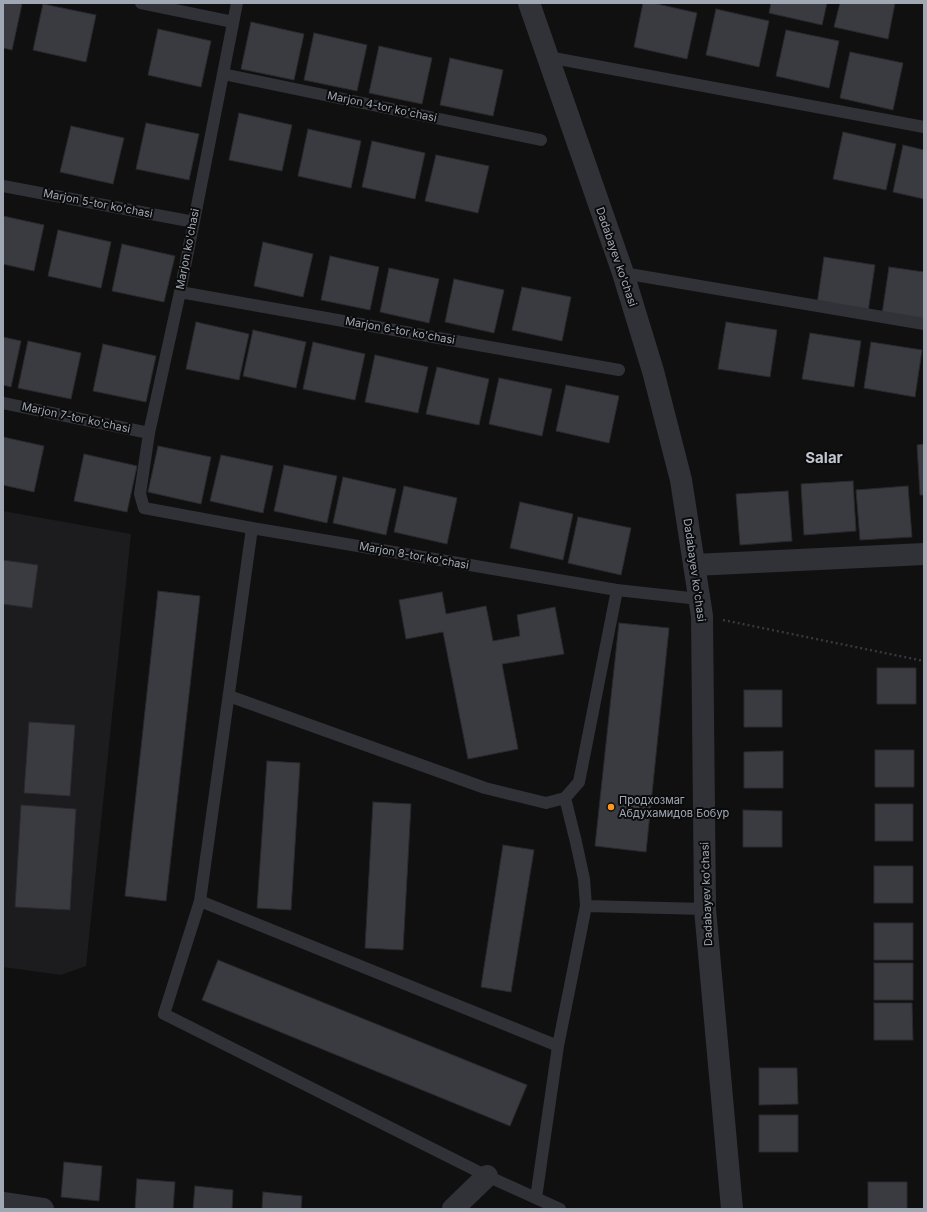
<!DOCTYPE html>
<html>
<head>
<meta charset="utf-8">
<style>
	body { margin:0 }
	#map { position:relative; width:927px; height:1212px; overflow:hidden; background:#101011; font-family:Inter,sans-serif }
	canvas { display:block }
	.frame { position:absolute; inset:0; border:4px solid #a0a8b4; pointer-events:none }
</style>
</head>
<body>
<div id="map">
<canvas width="927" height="1212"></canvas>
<div class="frame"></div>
</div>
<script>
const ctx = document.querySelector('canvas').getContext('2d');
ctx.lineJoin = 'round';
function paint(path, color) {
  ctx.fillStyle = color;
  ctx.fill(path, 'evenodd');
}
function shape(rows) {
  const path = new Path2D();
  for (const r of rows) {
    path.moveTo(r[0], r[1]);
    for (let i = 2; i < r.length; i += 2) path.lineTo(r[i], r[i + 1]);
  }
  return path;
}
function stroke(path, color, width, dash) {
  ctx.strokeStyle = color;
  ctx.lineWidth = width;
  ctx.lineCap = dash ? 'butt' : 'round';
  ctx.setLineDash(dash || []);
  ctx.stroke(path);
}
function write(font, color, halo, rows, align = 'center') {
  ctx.font = font + ' Inter,sans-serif';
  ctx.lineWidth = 4;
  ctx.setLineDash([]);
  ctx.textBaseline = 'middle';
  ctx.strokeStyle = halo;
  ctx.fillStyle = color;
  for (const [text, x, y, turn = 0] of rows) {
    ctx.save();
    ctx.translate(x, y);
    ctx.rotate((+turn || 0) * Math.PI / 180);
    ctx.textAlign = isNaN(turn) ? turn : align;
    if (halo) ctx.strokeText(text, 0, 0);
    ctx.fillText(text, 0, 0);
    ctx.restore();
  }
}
paint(shape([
	[3,511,131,534,86,966,61,975,3,967]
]), '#1c1c1f');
const building = shape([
	[3,3,22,4,12,50,3,48,3,3],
	[643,3,653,3,697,13,687,59,634,47,643,3],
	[771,3,827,3,822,25,769,13,771,3],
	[840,3,895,3,888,39,834,27,840,3],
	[43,4,96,15,86,62,33,50,43,4],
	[716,9,769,21,759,67,706,55,716,9],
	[251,22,304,34,294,80,241,69,251,22],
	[158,29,211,41,201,87,148,75,158,29],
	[786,30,839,41,829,88,776,76,786,30],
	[314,33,367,45,357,91,304,80,314,33],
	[379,46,432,58,422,104,369,93,379,46],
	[850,52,903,63,893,110,840,98,850,52],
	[450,58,503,70,493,116,440,105,450,58],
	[239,113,292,125,282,171,229,160,239,113],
	[146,123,199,134,189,180,136,169,146,123],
	[71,126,124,138,113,184,60,172,71,126],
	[308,129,361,141,351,188,298,176,308,129],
	[843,132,896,144,886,190,833,179,843,132],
	[372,141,425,153,415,199,362,187,372,141],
	[903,145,924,150,924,199,893,192,903,145],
	[436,155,489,166,478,213,425,201,436,155],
	[3,216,44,225,34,271,3,264,3,216],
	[58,230,111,242,101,288,48,276,58,230],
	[263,242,313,254,303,297,254,286,263,242],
	[122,244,175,256,164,302,112,291,122,244],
	[330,256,379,267,370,310,321,300,330,256],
	[824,257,875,265,868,312,817,304,824,257],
	[889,267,924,272,924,321,882,314,889,267],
	[389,268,439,279,429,323,380,312,389,268],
	[454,279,504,290,494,333,445,322,454,279],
	[522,287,571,297,562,341,512,330,522,287],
	[196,322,249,334,239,380,186,369,196,322],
	[726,322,777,330,770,377,718,369,726,322],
	[253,330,306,342,296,388,243,376,253,330],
	[810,333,861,341,854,387,802,379,810,333],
	[3,337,21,341,11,387,3,385,3,337],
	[28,341,81,353,71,399,18,388,28,341],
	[313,342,365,354,355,400,303,389,313,342],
	[871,342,922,350,915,397,864,388,871,342],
	[103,344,156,356,146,402,93,391,103,344],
	[375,355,428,367,418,413,365,402,375,355],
	[437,367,489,379,479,425,426,414,437,367],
	[499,378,552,389,542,436,489,424,499,378],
	[566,385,619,396,609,443,556,431,566,385],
	[3,437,44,446,34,492,3,485,3,437],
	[924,444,924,495,920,495,917,445,924,444],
	[158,446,211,457,201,504,148,492,158,446],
	[84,454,137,466,127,512,74,501,84,454],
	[221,455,273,466,263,513,210,501,221,455],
	[284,465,337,476,327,523,274,511,284,465],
	[343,477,396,489,386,535,333,523,343,477],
	[853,481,856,531,804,535,801,484,853,481],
	[404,486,457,498,447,544,394,532,404,486],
	[908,486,912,537,860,540,856,490,908,486],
	[788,491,792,541,740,545,736,494,788,491],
	[520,502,573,514,563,560,510,548,520,502],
	[578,517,631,528,621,575,568,563,578,517],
	[3,560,38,565,32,608,3,604,3,560],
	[158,591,200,596,166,901,125,896,158,591],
	[442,592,446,614,486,606,493,641,520,636,517,615,555,607,564,654,502,664,518,749,468,759,443,632,406,639,399,600,442,592],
	[619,623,669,628,646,852,595,846,619,623],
	[877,668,916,668,916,704,877,704,877,668],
	[744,690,782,690,782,727,744,727,744,690],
	[29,722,75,725,70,796,24,793,29,722],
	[875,750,914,750,914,787,875,787,875,750],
	[783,751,783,788,744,788,744,752,783,751],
	[267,761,300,763,291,910,257,908,267,761],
	[373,802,411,804,403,950,365,948,373,802],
	[875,804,913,804,913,841,875,841,875,804],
	[21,805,76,809,70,910,15,907,21,805],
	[743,810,782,811,782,847,743,847,743,810],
	[503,845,534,850,511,992,481,987,503,845],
	[874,866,913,866,913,903,874,903,874,866],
	[874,923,913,923,913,960,874,960,874,923],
	[218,960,527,1085,510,1126,202,1000,218,960],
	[874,963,913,963,913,1000,874,1000,874,963],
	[874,1003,912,1003,913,1040,874,1040,874,1003],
	[759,1068,797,1068,798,1104,759,1105,759,1068],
	[759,1115,798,1115,798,1152,759,1152,759,1115],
	[64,1162,102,1166,99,1201,61,1197,64,1162],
	[137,1179,175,1182,173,1209,135,1209,137,1179],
	[868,1182,907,1182,907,1209,868,1209,868,1182],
	[195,1186,233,1190,232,1209,193,1209,195,1186],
	[263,1192,302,1196,301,1209,262,1209,263,1192]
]);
paint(building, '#3a3b40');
stroke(building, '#2a2a2e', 1);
stroke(shape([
	[723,620,924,661]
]), '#36393e', 2.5, [2, 3]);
stroke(shape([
	[141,3,233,22],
	[237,3,180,292,149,433,140,494,144,508,252,528,617,590,699,599],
	[548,57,924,127],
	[223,74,541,140],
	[3,186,194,222],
	[623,273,924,324],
	[180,292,619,370],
	[3,403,149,433],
	[252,528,200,901,164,1014,487,1176,560,1209],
	[229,696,485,788,546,803,565,798,579,782,617,590],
	[565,798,576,842,584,879,586,906],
	[200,901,558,1046],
	[536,1198,558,1046,586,906,705,909]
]), '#313237', 12);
stroke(shape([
	[529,3,623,273,653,371,681,480,702,616,705,909,732,1209],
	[694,565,924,554],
	[3,1203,43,1209],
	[453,1209,487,1176]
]), '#313237', 22);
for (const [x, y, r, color] of [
	[611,807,4,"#ff981a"]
]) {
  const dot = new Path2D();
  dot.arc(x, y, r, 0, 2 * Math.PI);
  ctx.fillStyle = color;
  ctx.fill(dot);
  stroke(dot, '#0b0b0c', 1.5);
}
write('11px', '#a0a8b4', '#0b0b0c', [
	["Marjon 4-tor ko'chasi",382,107,12],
	["Marjon 5-tor ko'chasi",98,204,11],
	["Marjon ko'chasi",188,249,-79],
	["Dadabayev ko'chasi",616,257,71],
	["Marjon 6-tor ko'chasi",400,331,10],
	["Marjon 7-tor ko'chasi",76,418,12],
	["Marjon 8-tor ko'chasi",414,556,10],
	["Dadabayev ko'chasi",694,570,82],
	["Dadabayev ko'chasi",707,894,-92]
]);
write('11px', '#a0a8b4', '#0b0b0c', [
	["Продхозмаг",619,801],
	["Абдухамидов Бобур",619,814]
], 'left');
write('bold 15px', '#c1c6cf', '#0b0b0c', [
	["Salar",824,458]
]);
</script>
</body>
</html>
